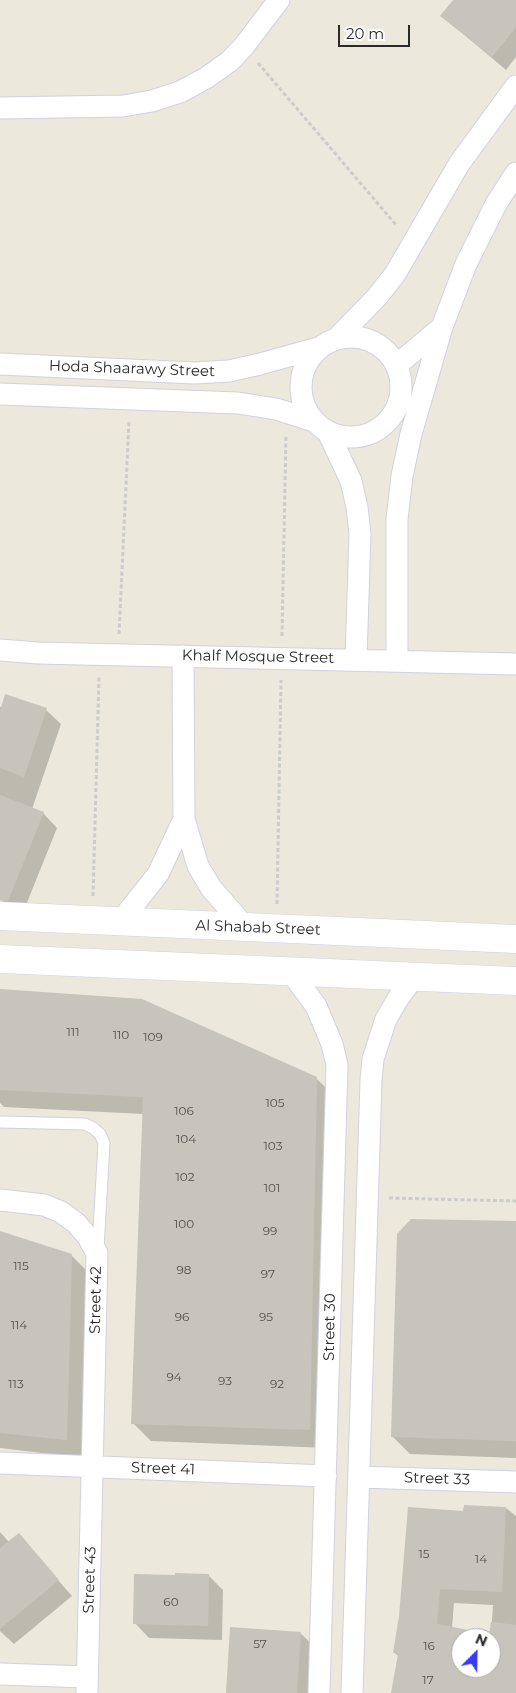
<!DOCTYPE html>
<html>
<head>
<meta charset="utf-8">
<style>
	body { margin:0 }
	#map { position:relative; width:516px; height:1693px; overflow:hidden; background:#ece8db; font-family:Montserrat,sans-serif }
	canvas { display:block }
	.north { position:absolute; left:451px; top:1628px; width:50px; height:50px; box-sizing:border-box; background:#fff; border:1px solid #aaa; border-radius:50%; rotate:23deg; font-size:14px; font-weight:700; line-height:20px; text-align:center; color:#2a2a2a }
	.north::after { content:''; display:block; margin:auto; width:18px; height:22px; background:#3a39fb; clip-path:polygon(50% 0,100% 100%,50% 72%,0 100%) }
	.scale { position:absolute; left:338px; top:25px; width:72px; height:22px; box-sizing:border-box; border:2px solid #2a2a2a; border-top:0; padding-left:6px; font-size:15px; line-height:18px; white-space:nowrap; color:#2a2a2a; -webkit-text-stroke:4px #fff; paint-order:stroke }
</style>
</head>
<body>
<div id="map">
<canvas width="516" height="1693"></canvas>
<div class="north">N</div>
<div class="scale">20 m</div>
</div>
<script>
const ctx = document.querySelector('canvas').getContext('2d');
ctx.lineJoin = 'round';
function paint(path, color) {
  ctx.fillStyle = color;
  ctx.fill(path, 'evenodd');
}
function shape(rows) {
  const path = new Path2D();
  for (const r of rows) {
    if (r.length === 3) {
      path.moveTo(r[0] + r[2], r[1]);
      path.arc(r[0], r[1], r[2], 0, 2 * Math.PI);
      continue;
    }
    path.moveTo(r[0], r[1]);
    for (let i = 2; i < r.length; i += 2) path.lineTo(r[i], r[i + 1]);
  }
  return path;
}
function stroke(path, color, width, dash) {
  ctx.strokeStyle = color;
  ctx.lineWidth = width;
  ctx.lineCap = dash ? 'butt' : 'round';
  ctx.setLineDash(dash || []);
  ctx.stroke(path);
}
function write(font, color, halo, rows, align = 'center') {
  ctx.font = font + ' Montserrat,sans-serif';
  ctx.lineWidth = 4;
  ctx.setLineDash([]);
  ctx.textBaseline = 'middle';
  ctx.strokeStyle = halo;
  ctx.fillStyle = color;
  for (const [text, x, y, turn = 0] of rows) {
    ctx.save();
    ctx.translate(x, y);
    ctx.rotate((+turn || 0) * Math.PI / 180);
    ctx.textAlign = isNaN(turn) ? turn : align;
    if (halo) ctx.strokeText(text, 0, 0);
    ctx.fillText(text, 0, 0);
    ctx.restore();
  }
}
paint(shape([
	[455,0,516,0,516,57,506,70,442,16],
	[0,707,46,710,61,724,32,809,43,813,57,828,24,910,0,900],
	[0,991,316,1078,334,1096,328,1448,151,1441,133,1423,143,1114,4,1107,0,1103],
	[516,1222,516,1458,410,1454,392,1436],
	[0,1233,71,1255,89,1273,84,1458,0,1448],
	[506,1508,516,1516,516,1693,392,1693,399,1657,394,1652,464,1513],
	[454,1603,493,1605,491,1635,452,1628],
	[461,1638,491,1638,491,1668,461,1668],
	[0,1532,9,1542,18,1535,72,1596,14,1644,0,1631],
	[209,1576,223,1590,222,1640,149,1638,135,1623],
	[300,1633,315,1647,312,1693,227,1693]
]), '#0003');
paint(shape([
	[453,0,516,0,516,27,492,57,440,16],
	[5,694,47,708,24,777,0,768,0,711],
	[0,795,44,812,8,901,0,900],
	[0,989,142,999,317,1077,310,1430,131,1424,143,1097,0,1090],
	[411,1219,516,1221,516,1441,391,1437,397,1234],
	[0,1231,72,1254,67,1440,0,1433],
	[464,1505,506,1507,502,1592,440,1589,437,1624,489,1634,491,1622,516,1625,516,1693,391,1693,398,1654,393,1653,399,1616,408,1507,463,1511],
	[461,1638,491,1638,491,1668,461,1668],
	[19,1533,59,1580,0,1629,0,1548],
	[175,1573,209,1574,208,1626,133,1624,134,1574,175,1575],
	[230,1627,301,1632,297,1693,226,1693]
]), '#c7c5bb');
const lane = shape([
	[0,1122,85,1124,93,1128,100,1134,104,1143,98,1248]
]);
const street = shape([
	[0,108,123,106,152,101,180,92,206,78,230,61,244,46,279,0],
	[351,387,50],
	[336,339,377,297,395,274,459,164,516,86],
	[0,364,194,373,229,371,260,364,321,347],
	[397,365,442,327],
	[0,394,238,403,276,409,314,421],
	[328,432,351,481,357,507,360,534,356,659],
	[0,650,38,653,516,664],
	[183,656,184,819,198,866,211,888,246,928],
	[397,660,397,519,402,476,411,434,442,327,466,264,496,204,516,173],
	[120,922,158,874,184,819],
	[291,972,316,1006,332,1044,337,1065,319,1693],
	[0,1200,44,1205,61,1212,76,1223,88,1237,97,1253,87,1693],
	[0,1463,326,1476],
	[359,1477,516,1482],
	[0,1674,87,1677],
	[352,1693,371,1080,373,1059,386,1019,399,997,414,977]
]);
const secondary = shape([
	[0,916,516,939],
	[0,959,516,981]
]);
stroke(lane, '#d1d1e3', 13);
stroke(street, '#d1d1e3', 23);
stroke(secondary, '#d1d1e3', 29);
stroke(shape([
	[258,63,397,226],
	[119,634,129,421],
	[282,636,286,435],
	[93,896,99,677],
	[277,904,281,680],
	[389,1198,516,1201]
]), '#ccc', 3, [4, 2.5]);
stroke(lane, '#fff', 11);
stroke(street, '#fff', 21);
stroke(secondary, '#fff', 28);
write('12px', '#51514e', null, [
	["111",73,1032],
	["110",121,1035],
	["109",153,1037],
	["105",275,1103],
	["106",184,1111],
	["104",186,1139],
	["103",273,1146],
	["102",185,1177],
	["101",272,1188],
	["100",184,1224],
	["99",270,1231],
	["115",21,1266],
	["98",184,1270],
	["97",268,1274],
	["96",182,1317],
	["95",266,1317],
	["114",19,1325],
	["94",174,1377],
	["93",225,1381],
	["113",16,1384],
	["92",277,1384],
	["15",424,1554],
	["14",481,1559],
	["60",171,1602],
	["57",260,1644],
	["16",429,1646],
	["17",428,1680]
]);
write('15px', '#2a2a2a', '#fff', [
	["Hoda Shaarawy Street",132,369,2],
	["Khalf Mosque Street",258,657,1],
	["Al Shabab Street",258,928,2],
	["Street 42",96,1300,-89],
	["Street 30",330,1327,-89],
	["Street 41",163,1469,2],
	["Street 33",437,1479,2],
	["Street 43",90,1580,-88]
]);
</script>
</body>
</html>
